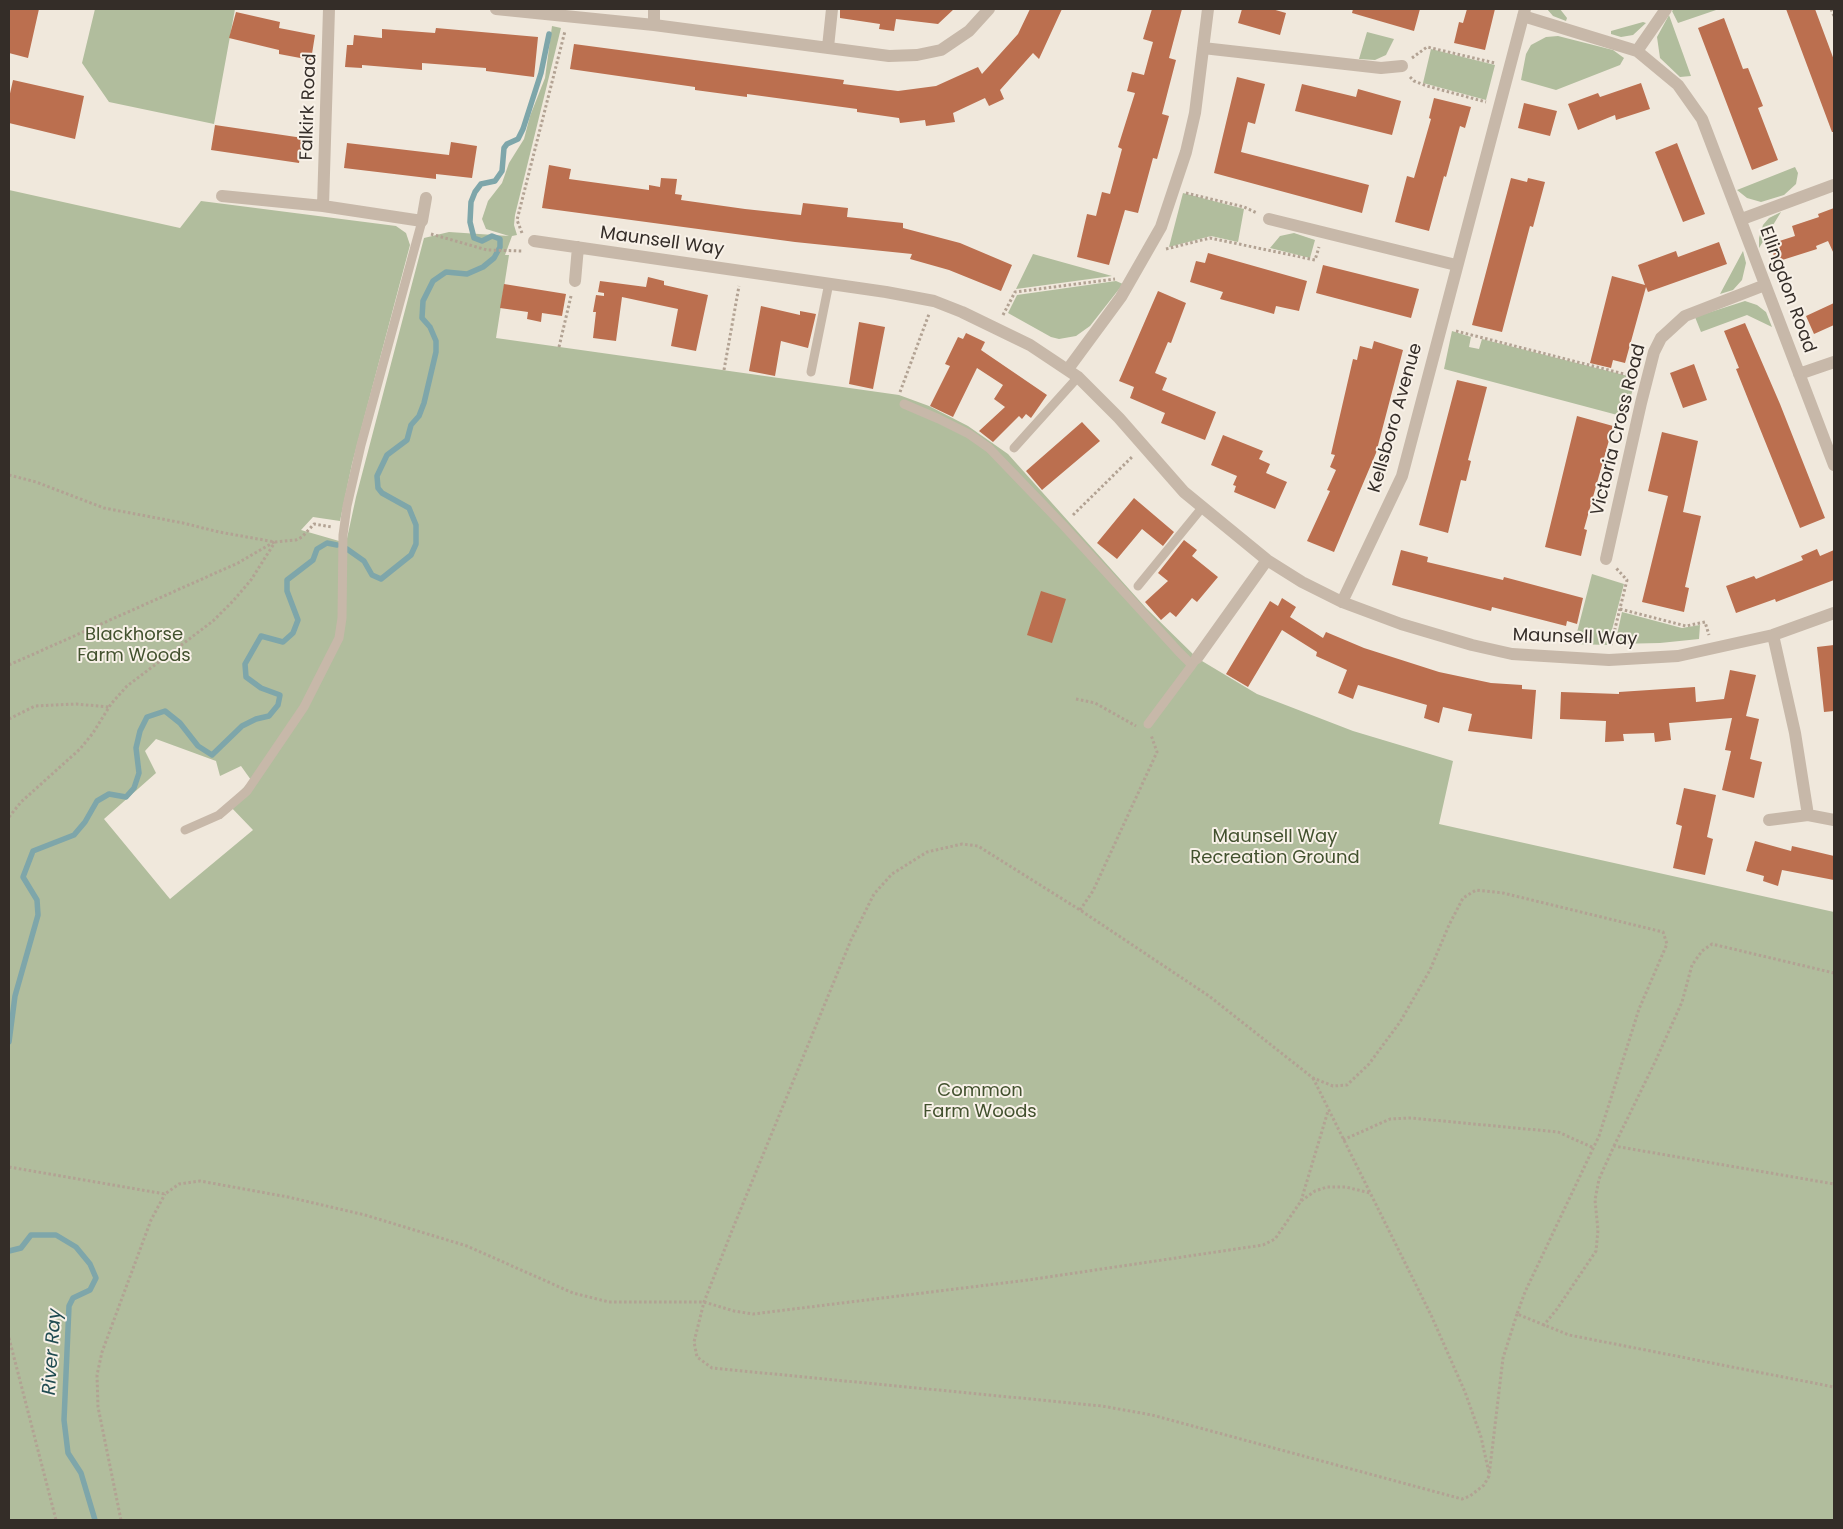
<!DOCTYPE html>
<html>
<head>
<meta charset="utf-8">
<style>
	body { margin:0 }
	#map { position:relative; width:1843px; height:1529px; overflow:hidden; background:#f0e8dc; font-family:Poppins,sans-serif }
	canvas { display:block }
	.frame { position:absolute; inset:0; border:10px solid #342d28; pointer-events:none }
</style>
</head>
<body>
<div id="map">
<canvas width="1843" height="1529"></canvas>
<div class="frame"></div>
</div>
<script>
const ctx = document.querySelector('canvas').getContext('2d');
ctx.lineJoin = 'round';
function paint(path, color) {
  ctx.fillStyle = color;
  ctx.fill(path, 'evenodd');
}
function shape(rows) {
  const path = new Path2D();
  for (const r of rows) {
    path.moveTo(r[0], r[1]);
    for (let i = 2; i < r.length; i += 2) path.lineTo(r[i], r[i + 1]);
  }
  return path;
}
function stroke(path, color, width, dash) {
  ctx.strokeStyle = color;
  ctx.lineWidth = width;
  ctx.lineCap = dash ? 'butt' : 'round';
  ctx.setLineDash(dash || []);
  ctx.stroke(path);
}
function write(font, color, halo, rows, align = 'center') {
  ctx.font = font + ' Poppins,sans-serif';
  ctx.lineWidth = 4;
  ctx.setLineDash([]);
  ctx.textBaseline = 'middle';
  ctx.strokeStyle = halo;
  ctx.fillStyle = color;
  for (const [text, x, y, turn = 0] of rows) {
    ctx.save();
    ctx.translate(x, y);
    ctx.rotate((+turn || 0) * Math.PI / 180);
    ctx.textAlign = isNaN(turn) ? turn : align;
    if (halo) ctx.strokeText(text, 0, 0);
    ctx.fillText(text, 0, 0);
    ctx.restore();
  }
}
paint(shape([
	[95,9,235,9,214,124,109,102,82,63],
	[1547,9,1560,9,1567,18,1566,21,1553,16],
	[1674,9,1719,9,1678,23,1672,11],
	[1669,15,1691,76,1680,77,1660,58,1657,37],
	[1643,22,1646,23,1633,35,1621,37,1611,34,1611,31],
	[552,26,561,28,515,215,514,225,517,235,512,236,505,255,509,255,496,338,899,395,929,406,968,426,1008,454,1146,608,1197,658,1257,694,1353,731,1453,761,1439,824,1834,912,1834,1520,9,1520,9,190,180,228,201,201,396,226,406,233,410,245,352,464,340,521,313,517,301,530,346,543,356,497,424,238,449,232,509,236,486,229,482,219,488,201,502,183,509,163,524,139,530,116,545,78],
	[156,739,216,761,220,776,241,766,251,780,228,804,253,830,170,899,104,819,156,773,145,751],
	[1367,32,1394,39,1386,55,1375,60,1359,59],
	[1558,36,1613,50,1624,58,1620,65,1556,90,1521,80,1526,54,1531,45,1546,37],
	[1431,49,1495,65,1486,100,1423,83],
	[1795,167,1798,173,1796,184,1784,195,1761,202,1747,198,1737,190],
	[1183,193,1244,209,1238,242,1211,236,1169,247],
	[1781,212,1759,248,1759,238,1763,225,1769,218],
	[1294,233,1315,240,1310,258,1270,248,1280,236],
	[1743,251,1746,263,1742,280,1733,290,1720,294],
	[1033,254,1112,276,1016,289],
	[1116,281,1123,284,1090,326,1076,336,1059,339,1051,337,1008,313,1017,295],
	[1745,301,1757,305,1766,312,1772,327,1747,315,1701,332,1695,317],
	[1452,331,1471,337,1469,347,1479,349,1482,339,1636,378,1625,417,1444,369],
	[1592,574,1624,584,1608,645,1574,644],
	[1622,612,1682,628,1700,625,1699,639,1660,643,1615,644]
]), '#b1bd9d');
stroke(shape([
	[347,549,364,561,372,575,381,579,411,555,416,544,416,525,409,508,382,493,378,488,377,476,387,455,407,440,411,425,419,416,424,403,436,352,436,341,430,327,422,318,423,301,433,281,446,272,467,274,483,267,494,258,500,247,500,239,492,236,482,241,474,238,470,222,471,202,475,192,481,184,495,181,502,171,504,148,507,144,518,139,523,129,541,73,549,34],
	[9,1042,15,996,38,915,37,900,23,877,33,851,74,835,85,822,97,801,109,794,126,797,134,788,139,773,136,748,140,731,147,717,165,711,180,723,198,746,212,755,242,726,256,719,269,716,278,705,280,695,261,688,246,677,245,664,261,636,283,642,293,633,298,620,287,591,287,580,313,560,317,549,327,543,337,545],
	[9,1251,21,1248,31,1235,56,1235,76,1247,90,1264,96,1278,90,1290,73,1298,69,1306,64,1420,68,1453,81,1473,95,1520]
]), '#7ea6aa', 5.5);
paint(shape([
	[9,9,39,9,28,58,9,53],
	[840,9,954,9,938,24,896,19,894,31,879,29,880,24,840,18],
	[1030,9,1062,9,1039,59,1033,53,1000,90,1004,99,989,106,985,98,953,113,955,122,926,126,925,120,900,123,899,118,857,112,857,109,747,94,747,97,695,90,695,87,570,69,574,44,844,80,843,84,898,91,936,86,978,67,982,74,1018,34],
	[1152,9,1182,9,1169,58,1176,60,1162,114,1169,116,1157,159,1153,158,1138,213,1125,210,1109,265,1077,257,1087,214,1096,216,1102,192,1110,194,1122,149,1118,147,1135,93,1127,91,1132,72,1144,75,1153,42,1143,39],
	[1242,9,1272,9,1286,13,1280,35,1238,23],
	[1353,9,1420,9,1414,31,1352,13],
	[1467,9,1495,9,1485,50,1454,43,1459,22,1463,23],
	[1786,9,1815,9,1834,60,1834,132,1832,132],
	[236,12,280,22,279,28,315,35,311,60,279,54,279,50,229,38],
	[1724,18,1743,69,1748,68,1763,106,1758,108,1778,160,1752,170,1698,28],
	[436,28,538,37,534,77,486,71,486,68,422,63,422,70,362,65,362,68,345,67,347,45,353,45,354,35,382,38,382,29,435,33],
	[1237,77,1265,84,1255,124,1248,122,1241,152,1369,185,1362,213,1214,173],
	[13,80,84,96,75,139,9,123,9,98],
	[1641,83,1650,109,1616,120,1615,115,1578,130,1568,104,1598,93,1600,97],
	[1302,84,1356,97,1358,89,1401,101,1392,135,1295,111],
	[1434,98,1471,107,1465,128,1460,126,1446,177,1444,176,1429,231,1395,222,1407,176,1414,178,1431,119,1429,118],
	[1524,103,1557,111,1550,136,1518,128],
	[215,125,303,138,299,163,211,150],
	[451,142,477,146,472,178,436,174,436,179,344,168,347,143,449,155],
	[1677,143,1705,214,1683,222,1655,152],
	[549,165,571,169,569,179,649,190,649,185,660,187,661,178,677,179,675,194,682,195,681,200,745,209,801,215,803,203,848,208,847,217,903,223,903,228,960,243,1012,265,1001,291,949,270,910,259,912,254,795,242,542,208],
	[1511,178,1527,182,1528,178,1545,182,1533,227,1530,226,1502,332,1472,325],
	[1834,208,1834,254,1828,241,1816,246,1817,249,1776,262,1770,244,1795,236,1792,226,1819,217,1818,214],
	[1719,242,1727,264,1648,292,1646,287,1625,363,1613,360,1611,368,1590,363,1612,276,1645,285,1638,265,1676,251,1678,257],
	[1208,253,1307,281,1299,311,1276,306,1274,314,1253,308,1220,299,1223,292,1190,282,1196,261,1205,263],
	[1323,265,1419,289,1411,318,1316,293],
	[648,277,664,281,664,285,708,295,696,351,671,346,678,309,622,297,616,341,593,338,596,312,593,312,596,295,604,296,604,293,598,292,600,281,646,287],
	[504,284,566,294,562,316,542,313,541,322,527,319,528,312,500,308],
	[1158,291,1186,303,1171,343,1168,342,1155,373,1167,378,1162,390,1216,412,1205,440,1161,423,1165,413,1130,398,1134,387,1119,381],
	[1834,303,1834,325,1814,334,1806,316],
	[761,306,800,315,800,311,816,314,808,348,781,341,775,376,749,371],
	[859,322,885,327,873,389,849,384],
	[1745,323,1780,404,1825,518,1800,528,1750,404,1736,369,1739,368,1724,331],
	[966,333,985,342,981,350,1047,395,1031,418,1026,414,1022,419,1019,416,993,442,979,431,1005,407,994,399,1003,385,977,368,953,417,930,406,950,366,945,364,958,337,963,339],
	[1374,341,1403,350,1376,453,1334,552,1307,541,1330,491,1327,490,1336,470,1330,467,1335,455,1331,454,1353,359,1357,360,1360,346,1372,349],
	[1694,364,1707,400,1683,408,1670,373],
	[1457,380,1487,387,1468,460,1471,461,1466,481,1461,480,1448,533,1419,525],
	[1577,416,1613,426,1584,529,1587,530,1581,556,1545,547],
	[1082,422,1100,441,1042,490,1026,471],
	[1662,432,1698,441,1683,512,1701,516,1685,587,1689,588,1684,612,1642,602,1668,496,1648,491],
	[1223,435,1263,451,1259,459,1270,464,1266,473,1287,482,1275,509,1234,492,1236,486,1233,485,1237,476,1211,465],
	[1134,498,1174,532,1163,546,1142,529,1117,559,1097,543],
	[1184,540,1197,550,1192,556,1218,577,1197,602,1192,598,1176,617,1170,612,1161,620,1145,602,1168,581,1158,573],
	[1817,549,1820,556,1834,550,1834,580,1776,602,1775,599,1736,613,1726,586,1754,576,1756,579,1803,560,1801,556],
	[1401,550,1428,557,1427,562,1503,580,1504,577,1583,598,1577,624,1567,621,1566,626,1492,607,1491,611,1392,585],
	[1041,591,1066,599,1052,643,1027,635],
	[1282,598,1296,607,1290,617,1323,638,1326,632,1364,648,1439,672,1491,683,1522,685,1522,689,1536,690,1532,739,1468,731,1472,714,1443,707,1439,723,1424,718,1427,705,1358,685,1353,699,1338,693,1347,670,1316,656,1317,652,1282,630,1248,687,1226,674,1270,601,1278,606],
	[1834,645,1834,711,1824,712,1817,647],
	[1730,670,1756,675,1746,716,1759,719,1750,759,1762,762,1754,798,1722,790,1731,751,1725,750,1732,718,1669,723,1671,740,1655,742,1654,733,1623,734,1624,741,1605,742,1606,721,1560,719,1561,692,1619,694,1619,692,1695,687,1696,702,1724,699],
	[1684,788,1716,795,1707,837,1713,839,1705,875,1673,868,1682,826,1676,824],
	[1755,841,1791,851,1792,846,1834,856,1834,880,1782,870,1778,886,1763,881,1764,876,1746,871]
]), '#bb6f4f');
stroke(shape([
	[1831,9,1834,16],
	[1412,58,1427,47,1495,63],
	[1410,77,1414,81,1427,86,1486,102],
	[1186,193,1244,207,1257,213],
	[522,233,517,220,565,31],
	[431,234,487,250,523,251],
	[1166,249,1210,238,1315,260,1319,247],
	[1003,315,1015,292,1115,279],
	[1456,331,1632,376],
	[559,347,571,296],
	[724,370,739,286],
	[900,392,929,314],
	[9,475,36,482,104,508,183,523,219,532,275,542,296,540,302,537,314,524,332,527],
	[1073,515,1132,457],
	[1620,609,1686,626,1705,622,1709,635],
	[1611,645,1627,580,1616,568],
	[9,665,238,563,274,542],
	[1076,699,1095,703,1136,726],
	[9,719,35,706,76,704,109,707],
	[9,817,21,802,80,749,93,733,111,704,127,686,213,621,233,601,251,580,275,542],
	[1080,910,1093,891,1157,752,1151,735],
	[1313,1078,1431,1315,1465,1392,1481,1437,1489,1473],
	[1343,1140,1390,1119,1411,1118,1558,1132,1594,1148],
	[1614,1146,1655,1062,1682,1002,1692,965,1702,951,1712,944,1834,973],
	[9,1167,165,1194,179,1184,200,1181,288,1197,365,1215,467,1246,573,1293,609,1302,704,1302,734,1311,753,1314,1028,1280,1263,1245,1275,1239,1301,1201,1315,1191,1327,1187,1346,1187,1370,1193],
	[1301,1201,1328,1111],
	[1517,1314,1503,1358,1489,1476,1484,1485,1470,1496,1462,1499,1152,1415,1102,1406,712,1368,697,1357,694,1342,704,1302,733,1228,851,940,874,894,892,874,927,852,962,844,978,846,1080,910,1209,996,1313,1078,1333,1086,1347,1085,1369,1064,1400,1022,1430,970,1449,925,1463,898,1476,890,1503,893,1663,932,1667,944,1639,1009,1599,1136,1525,1292,1517,1314,1569,1335,1834,1387],
	[1543,1326,1557,1309,1596,1251,1598,1230,1595,1200,1599,1179,1614,1146,1834,1184],
	[9,1338,56,1520],
	[121,1520,98,1407,97,1375,102,1352,151,1220,165,1194]
]), '#b2a293', 3, [2.5, 2.5]);
stroke(shape([
	[811,372,829,283],
	[904,404,939,419,969,434,989,448,1063,525,1179,652,1192,665,1197,658],
	[1014,448,1078,377],
	[1138,586,1201,509],
	[1148,724,1192,665],
	[185,830,219,815,247,791,304,707,339,638,342,618,343,535,347,506,361,445,422,221]
]), '#c7b8a9', 9);
stroke(shape([
	[496,9,654,25,889,56,917,55,941,50,969,31,989,9],
	[1523,16,1637,51,1678,85,1702,119,1834,465],
	[654,25,654,9],
	[828,47,832,9],
	[1203,48,1381,68,1402,66],
	[1637,51,1666,9],
	[222,196,323,206,422,221,426,198],
	[323,206,329,9],
	[1269,219,1456,265],
	[1742,219,1834,185],
	[534,241,886,292,934,301,962,312,1030,345,1078,377,1119,418,1184,492,1267,560,1302,582,1342,602,1401,624,1472,645,1512,654,1609,660,1678,656,1773,635,1834,613],
	[575,281,578,247],
	[1068,369,1121,297,1161,227,1186,152,1195,113,1208,9],
	[1799,374,1834,362],
	[1606,559,1641,403,1654,352,1661,338,1685,316,1765,285],
	[1342,602,1402,476,1525,9],
	[1773,635,1795,733,1808,815,1834,820],
	[1197,658,1267,560],
	[1769,820,1808,815]
]), '#c7b8a9', 12);
write('18px', '#342d28', '#f8f1e8', [
	["Falkirk Road",309,107,-88],
	["Maunsell Way",662,242,8],
	["Ellingdon Road",1787,290,70],
	["Kellsboro Avenue",1396,418,-74],
	["Victoria Cross Road",1619,430,-76],
	["Maunsell Way",1575,638,2]
]);
write('18px', '#42512e', '#f8f1e8', [
	["Blackhorse",134,635],
	["Farm Woods",134,656],
	["Maunsell Way",1275,837],
	["Recreation Ground",1275,858],
	["Common",980,1091],
	["Farm Woods",980,1112]
]);
write('italic 19px', '#214c52', '#f8f1e8', [
	["River Ray",53,1352,-86]
]);
</script>
</body>
</html>
